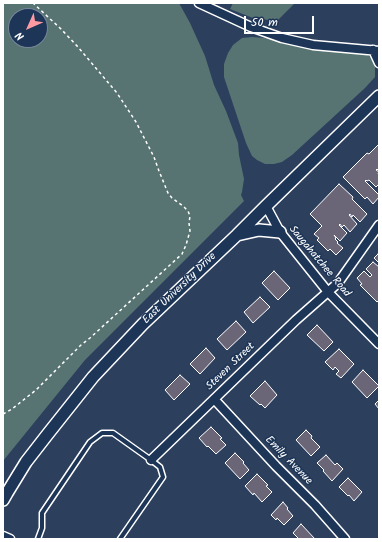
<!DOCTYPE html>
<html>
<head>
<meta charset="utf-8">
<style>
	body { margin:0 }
	#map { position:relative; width:382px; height:542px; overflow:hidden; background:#2c3f5d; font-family:Kalam,sans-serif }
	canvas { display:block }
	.frame { position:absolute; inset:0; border:4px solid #fff; pointer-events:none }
	.north { position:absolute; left:8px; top:8px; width:40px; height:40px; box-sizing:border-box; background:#1d3557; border:1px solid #77869a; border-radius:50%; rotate:225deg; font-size:11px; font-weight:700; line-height:16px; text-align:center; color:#fff }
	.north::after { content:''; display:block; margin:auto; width:14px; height:18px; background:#ff9aa2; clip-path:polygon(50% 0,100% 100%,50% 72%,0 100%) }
	.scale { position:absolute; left:244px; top:16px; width:70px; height:18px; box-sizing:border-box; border:2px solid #fff; border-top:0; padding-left:5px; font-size:12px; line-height:14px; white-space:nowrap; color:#fff; -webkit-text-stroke:3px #1d3557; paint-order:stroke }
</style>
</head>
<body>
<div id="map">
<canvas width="382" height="542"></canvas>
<div class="frame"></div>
<div class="north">N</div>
<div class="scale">50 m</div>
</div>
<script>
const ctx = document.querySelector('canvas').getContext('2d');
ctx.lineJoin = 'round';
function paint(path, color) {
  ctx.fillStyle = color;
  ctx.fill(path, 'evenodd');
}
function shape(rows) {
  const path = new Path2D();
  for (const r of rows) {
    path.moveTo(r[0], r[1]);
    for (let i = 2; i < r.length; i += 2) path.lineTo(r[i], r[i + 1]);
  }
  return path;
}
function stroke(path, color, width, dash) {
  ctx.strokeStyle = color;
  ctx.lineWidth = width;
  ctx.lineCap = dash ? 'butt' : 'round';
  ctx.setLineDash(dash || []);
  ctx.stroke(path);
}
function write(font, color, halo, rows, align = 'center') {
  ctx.font = font + ' Kalam,sans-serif';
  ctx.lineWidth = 3;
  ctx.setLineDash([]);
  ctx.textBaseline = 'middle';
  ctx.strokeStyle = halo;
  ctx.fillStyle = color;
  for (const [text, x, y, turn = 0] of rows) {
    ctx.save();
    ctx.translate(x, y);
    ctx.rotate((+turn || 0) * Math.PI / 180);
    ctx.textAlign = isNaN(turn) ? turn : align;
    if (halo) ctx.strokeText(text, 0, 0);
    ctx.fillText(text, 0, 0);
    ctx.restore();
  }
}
paint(shape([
	[3,3,179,3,190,23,205,56,214,85,226,111,238,143,239,155,244,179,242,192,241,195,244,201,85,360,3,461],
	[16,16,40,16,40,40,16,40],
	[233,3,295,3,277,21,253,18,230,9],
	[252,37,265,38,328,51,365,54,371,57,375,64,375,77,365,88,292,155,282,162,274,164,265,164,257,160,252,156,246,143,224,77,224,64,228,53,233,45,242,38]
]), '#577472');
const building = shape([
	[379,144,379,171,377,169,376,170,379,172,378,174,379,175,379,184,376,187,369,180,367,181,366,180,365,181,379,195,379,197,373,204,367,197,365,199,343,177,367,153,369,154,379,144],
	[339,184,353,197,352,199,367,214,360,222,353,215,352,217,350,214,349,215,357,224,350,232,344,225,342,227,340,224,339,225,347,233,340,241,334,235,336,238,335,239,338,242,337,243,343,248,336,255,330,249,328,251,317,240,319,238,314,234,322,226,310,214,339,184],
	[378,254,379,255,379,263,374,258,378,254],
	[373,262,379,267,379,300,377,302,360,285,362,284,357,278,364,271,370,277,372,275,366,269,373,262],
	[274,271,290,288,278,300,262,283,274,271],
	[260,297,270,307,253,323,244,312,260,297],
	[236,321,246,332,227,350,217,339,236,321],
	[317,325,333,342,324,351,307,335,317,325],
	[206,348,215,358,200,374,190,364,206,348],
	[339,349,354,364,341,378,336,374,339,371,335,367,333,370,325,362,339,349],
	[363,370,379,386,367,398,352,382,363,370],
	[180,375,190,384,174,400,165,390,180,375],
	[265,381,277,395,265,408,261,404,260,405,250,396,265,381],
	[379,400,379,409,375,404,379,400],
	[211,427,222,438,220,439,226,445,216,454,208,446,207,447,199,438,211,427],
	[306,430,312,436,311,438,320,447,311,456,296,440,306,430],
	[235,453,244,462,243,463,249,470,240,479,225,463,235,453],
	[326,455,335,465,337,463,343,469,332,481,323,471,324,470,317,463,326,455],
	[257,474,268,485,266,486,272,492,262,502,254,493,253,495,245,486,257,474],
	[348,478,362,492,354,501,349,495,348,496,339,487,348,478],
	[283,502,288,508,287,509,293,516,284,525,277,518,276,520,271,515,283,502],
	[301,524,315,539,299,539,293,533,301,524]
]);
paint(building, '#6a6577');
stroke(building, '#fff', 1);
const service = shape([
	[38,539,42,528,42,513,90,442,102,433,113,433,151,460,160,467,163,477,120,539]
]);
const minor = shape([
	[199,3,251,27,282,38,313,45,379,51],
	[373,50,379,63],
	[266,206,280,232,328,292,379,344],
	[214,399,276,466,315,505,345,539],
	[151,460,296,320,338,283,379,225],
	[3,536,10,539]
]);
const secondary = shape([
	[237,235,259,230,280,232],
	[3,500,7,493,26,462,47,435,93,377,143,324,237,235,266,206,379,96]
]);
stroke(service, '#fff', 7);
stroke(minor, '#fff', 11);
stroke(secondary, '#fff', 14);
stroke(shape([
	[3,414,12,409,36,390,81,345,90,338,182,254,186,245,190,231,189,223,190,216,188,211,183,206,172,198,168,193,159,171,154,157,136,122,117,93,78,47,61,29,33,3]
]), '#fff', 1.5, [3, 3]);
stroke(service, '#1d3557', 4);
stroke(minor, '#1d3557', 8);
stroke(secondary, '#1d3557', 11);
write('11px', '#fff', '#1d3557', [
	["Saugahatchee Road",319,262,50],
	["East University Drive",180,289,-44],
	["Steven Street",231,367,-44],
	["Emily Avenue",288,461,46]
]);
</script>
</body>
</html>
